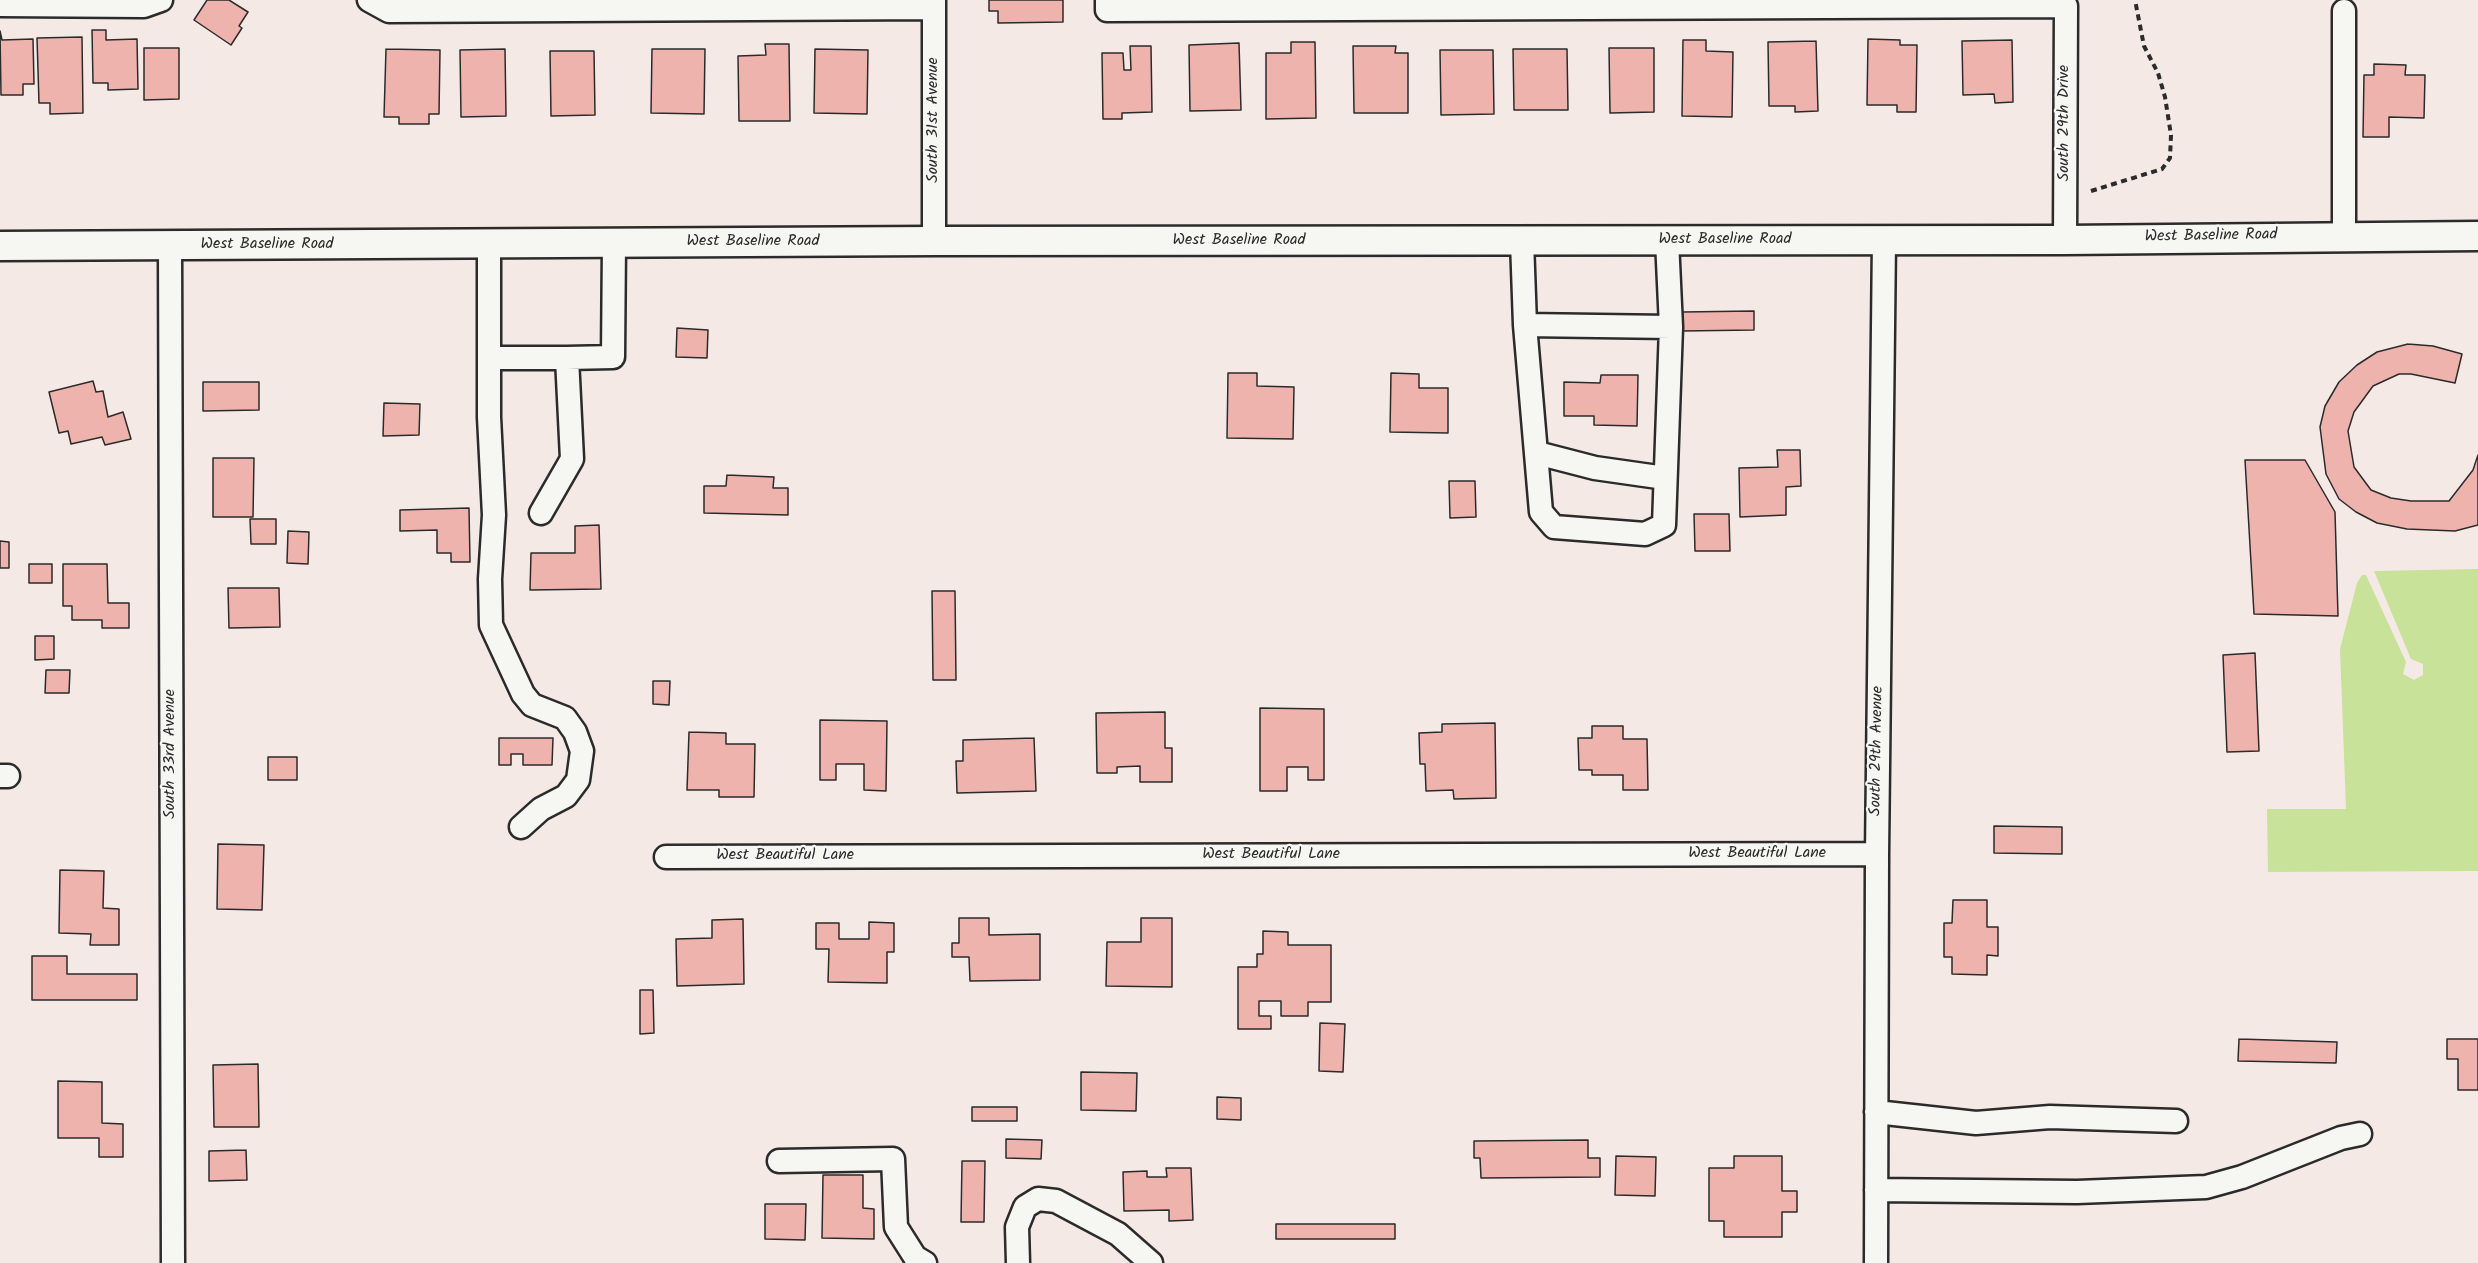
<!DOCTYPE html>
<html>
<head>
<meta charset="utf-8">
<style>
	body { margin:0 }
	canvas { display:block; background:#f4e9e4 }
</style>
</head>
<body>
<canvas width="2478" height="1263"></canvas>
<script>
const ctx = document.querySelector('canvas').getContext('2d');
ctx.lineJoin = 'round';
function paint(path, color) {
  ctx.fillStyle = color;
  ctx.fill(path, 'evenodd');
}
function shape(rows) {
  const path = new Path2D();
  for (const r of rows) {
    path.moveTo(r[0], r[1]);
    for (let i = 2; i < r.length; i += 2) path.lineTo(r[i], r[i + 1]);
  }
  return path;
}
function stroke(path, color, width, dash) {
  ctx.strokeStyle = color;
  ctx.lineWidth = width;
  ctx.lineCap = dash ? 'butt' : 'round';
  ctx.setLineDash(dash || []);
  ctx.stroke(path);
}
function write(font, color, halo, rows, align = 'center') {
  ctx.font = font + ' Kalam,sans-serif';
  ctx.lineWidth = 4.5;
  ctx.setLineDash([]);
  ctx.textBaseline = 'middle';
  ctx.strokeStyle = halo;
  ctx.fillStyle = color;
  for (const [text, x, y, turn = 0] of rows) {
    ctx.save();
    ctx.translate(x, y);
    ctx.rotate((+turn || 0) * Math.PI / 180);
    ctx.textAlign = isNaN(turn) ? turn : align;
    if (halo) ctx.strokeText(text, 0, 0);
    ctx.fillText(text, 0, 0);
    ctx.restore();
  }
}
paint(shape([
	[2478,569,2478,871,2268,872,2267,809,2346,809,2340,649,2357,583,2362,575,2366,575,2406,662,2403,674,2414,680,2423,675,2423,664,2411,659,2374,571]
]), '#c9e299');
const building = shape([
	[207,0,229,0,248,12,239,26,242,28,231,45,194,20,207,0],
	[989,0,1063,0,1063,22,998,23,998,11,989,11,989,0],
	[92,30,106,30,106,40,137,39,138,89,108,90,108,83,93,83,92,30],
	[0,31,2,40,33,39,34,84,23,84,23,95,1,95,0,31],
	[82,37,83,113,50,114,50,103,39,103,37,38,82,37],
	[1868,39,1900,40,1900,45,1917,45,1916,112,1897,112,1897,105,1867,105,1868,39],
	[1683,40,1706,40,1706,51,1733,52,1732,117,1682,116,1683,40],
	[2012,40,2013,102,1995,103,1994,94,1963,95,1962,41,2012,40],
	[1816,41,1818,111,1795,112,1795,106,1769,106,1768,42,1816,41],
	[1291,42,1315,42,1316,118,1266,119,1266,53,1291,53,1291,42],
	[1239,43,1241,110,1190,111,1189,45,1239,43],
	[765,44,789,44,790,121,739,121,738,56,766,55,765,44],
	[1130,46,1151,46,1152,112,1122,113,1122,119,1103,119,1102,53,1123,53,1124,70,1131,70,1130,46],
	[1353,46,1396,46,1395,53,1408,53,1408,113,1354,113,1353,46],
	[144,48,179,48,179,99,144,100,144,48],
	[1609,48,1654,48,1654,112,1610,113,1609,48],
	[386,49,440,50,439,114,429,114,429,124,399,124,399,117,384,117,386,49],
	[505,49,506,116,461,117,460,50,505,49],
	[652,49,705,49,704,114,651,113,652,49],
	[815,49,868,50,867,114,814,113,815,49],
	[1513,49,1567,49,1568,110,1514,110,1513,49],
	[1440,50,1493,50,1494,114,1441,115,1440,50],
	[550,51,594,51,595,115,551,116,550,51],
	[2374,64,2406,65,2405,75,2425,75,2424,118,2389,117,2389,137,2363,137,2364,75,2374,75,2374,64],
	[1754,311,1754,330,1682,331,1682,312,1754,311],
	[677,328,708,330,707,358,676,357,677,328],
	[2408,344,2433,346,2462,354,2455,383,2411,374,2399,374,2373,386,2354,412,2348,431,2354,467,2371,490,2391,498,2411,501,2449,501,2473,470,2478,455,2478,525,2455,531,2407,529,2377,523,2356,512,2339,499,2326,474,2320,427,2325,406,2339,382,2357,365,2377,352,2408,344],
	[1228,373,1257,373,1257,386,1294,387,1293,439,1227,438,1228,373],
	[1391,373,1419,374,1419,388,1448,388,1448,433,1390,432,1391,373],
	[1601,375,1638,375,1637,426,1594,425,1594,416,1564,416,1564,382,1600,383,1601,375],
	[93,381,96,392,103,391,108,417,123,412,131,439,105,445,102,437,71,444,68,431,59,433,49,392,93,381],
	[203,382,259,382,259,410,203,411,203,382],
	[384,403,420,404,419,435,383,436,384,403],
	[1777,450,1800,450,1801,486,1786,487,1786,515,1740,517,1739,468,1778,467,1777,450],
	[213,458,254,458,253,517,213,517,213,458],
	[2245,460,2305,460,2335,512,2338,616,2254,614,2245,460],
	[727,475,774,477,773,488,788,488,788,515,704,513,704,486,726,486,727,475],
	[1449,481,1475,481,1476,517,1450,518,1449,481],
	[469,508,470,562,451,562,451,553,437,553,437,530,400,531,400,510,469,508],
	[1694,514,1729,514,1730,551,1695,551,1694,514],
	[250,519,276,519,276,544,251,544,250,519],
	[599,525,601,589,530,590,531,553,575,553,575,526,599,525],
	[288,531,309,532,308,564,287,563,288,531],
	[0,541,9,542,9,568,0,568,0,541],
	[29,564,52,564,52,583,29,583,29,564],
	[63,564,107,564,108,603,129,603,129,628,102,628,102,620,72,620,72,606,63,606,63,564],
	[228,588,279,588,280,627,229,628,228,588],
	[932,591,955,591,956,680,933,680,932,591],
	[35,636,54,636,54,659,35,660,35,636],
	[2255,653,2259,751,2227,752,2223,655,2255,653],
	[46,670,70,670,69,693,45,693,46,670],
	[653,681,670,681,669,705,653,704,653,681],
	[1260,708,1324,709,1324,780,1308,780,1308,767,1287,767,1287,791,1260,791,1260,708],
	[1165,712,1165,748,1172,748,1172,782,1140,782,1140,766,1117,767,1117,773,1097,773,1096,713,1165,712],
	[820,720,887,721,886,791,864,790,864,764,836,764,836,780,820,780,820,720],
	[1495,723,1496,798,1454,799,1453,790,1426,791,1425,764,1420,764,1419,733,1442,732,1442,724,1495,723],
	[1592,726,1623,726,1623,739,1647,739,1648,790,1623,790,1623,775,1592,775,1592,770,1579,770,1578,738,1592,738,1592,726],
	[689,732,726,733,726,744,755,744,754,797,719,797,719,790,687,790,689,732],
	[499,738,553,738,552,765,523,765,523,754,511,754,511,765,499,765,499,738],
	[1034,738,1036,791,957,793,956,761,963,761,963,740,1034,738],
	[268,757,297,757,297,780,268,780,268,757],
	[1994,826,2062,827,2062,854,1994,853,1994,826],
	[218,844,264,845,262,910,217,909,218,844],
	[60,870,104,871,103,908,119,909,119,945,90,945,91,934,59,933,60,870],
	[1953,900,1987,900,1987,927,1998,927,1998,956,1987,955,1987,975,1952,974,1952,957,1944,957,1944,923,1952,923,1953,900],
	[959,918,989,918,989,935,1040,934,1040,980,970,981,969,957,952,957,952,943,959,943,959,918],
	[1141,918,1172,918,1172,987,1106,986,1107,942,1141,942,1141,918],
	[743,919,744,984,677,986,676,939,712,938,712,920,743,919],
	[869,922,894,923,894,952,887,952,887,983,828,982,829,949,816,949,816,923,839,923,839,939,869,939,869,922],
	[1263,931,1288,932,1288,945,1331,945,1331,1002,1308,1002,1308,1016,1281,1016,1281,1001,1259,1001,1259,1016,1271,1016,1271,1029,1238,1029,1238,967,1257,967,1257,954,1263,954,1263,931],
	[32,956,67,956,67,974,137,974,137,1000,32,1000,32,956],
	[640,990,653,990,654,1033,640,1034,640,990],
	[1320,1023,1345,1024,1343,1072,1319,1071,1320,1023],
	[2239,1039,2337,1042,2336,1063,2238,1061,2239,1039],
	[2447,1039,2478,1039,2478,1090,2458,1090,2458,1059,2447,1059,2447,1039],
	[258,1064,259,1127,214,1127,213,1065,258,1064],
	[1081,1072,1137,1073,1136,1111,1081,1110,1081,1072],
	[58,1081,102,1082,102,1123,123,1124,123,1157,99,1157,99,1138,58,1138,58,1081],
	[1217,1097,1241,1098,1241,1120,1217,1119,1217,1097],
	[972,1107,1017,1107,1017,1121,972,1121,972,1107],
	[1006,1139,1042,1140,1041,1159,1006,1158,1006,1139],
	[1588,1140,1588,1158,1600,1158,1600,1177,1481,1178,1480,1158,1474,1158,1474,1141,1588,1140],
	[246,1150,247,1180,209,1181,209,1151,246,1150],
	[1616,1156,1656,1157,1655,1196,1615,1195,1616,1156],
	[1734,1156,1782,1156,1782,1191,1797,1191,1797,1212,1782,1212,1782,1237,1724,1237,1724,1221,1709,1221,1709,1168,1734,1168,1734,1156],
	[962,1161,985,1161,984,1222,961,1222,962,1161],
	[1166,1168,1191,1168,1193,1220,1169,1221,1169,1210,1124,1211,1123,1172,1147,1171,1147,1177,1167,1177,1166,1168],
	[823,1175,863,1175,863,1208,874,1209,874,1239,822,1238,823,1175],
	[765,1204,806,1204,805,1240,765,1239,765,1204],
	[1276,1224,1395,1224,1395,1239,1276,1239,1276,1224]
]);
paint(building, '#eeb3ac');
stroke(building, '#2b2b2b', 1.5);
const minor = shape([
	[369,0,389,11,934,8],
	[1107,0,1107,10,2066,6,2065,240],
	[0,5,144,6,161,0],
	[2344,11,2344,236],
	[934,241,934,0],
	[1522,241,1525,325,1541,512,1554,527,1645,534,1664,525,1671,327,1667,240],
	[489,244,489,417,494,515,490,579,491,625,523,694,532,705,565,718,575,732,582,751,578,780,566,796,541,809,521,827],
	[170,245,173,1263],
	[1525,325,1671,327],
	[489,358,567,358,572,459,541,513],
	[567,358,613,357,614,243],
	[1537,453,1595,468,1665,478],
	[0,776,8,776],
	[666,857,1877,854],
	[1876,1112,1976,1123,2050,1117,2176,1121],
	[779,1161,893,1159,896,1227,915,1257,925,1263],
	[1876,1190,2077,1192,2206,1187,2242,1177,2341,1138,2360,1134],
	[1018,1263,1017,1227,1025,1207,1038,1199,1056,1201,1118,1234,1151,1263],
	[1876,1263,1877,854,1884,240]
]);
const major = shape([
	[0,246,934,241,2065,240,2478,236]
]);
stroke(minor, '#2b2b2b', 27);
stroke(major, '#2b2b2b', 33);
stroke(shape([
	[2091,191,2162,169,2170,158,2171,135,2165,97,2158,73,2144,46,2135,0]
]), '#2b2b2b', 4, [6, 4.5]);
stroke(minor, '#f6f6f2', 22);
stroke(major, '#f6f6f2', 28);
write('16px', '#2b2b2b', '#f6f6f2', [
	["South 31st Avenue",934,120,-90],
	["South 29th Drive",2065,123,-90],
	["West Baseline Road",2211,237,-1],
	["West Baseline Road",1725,240],
	["West Baseline Road",1239,241],
	["West Baseline Road",753,242],
	["West Baseline Road",267,245],
	["South 29th Avenue",1878,751,-89],
	["South 33rd Avenue",171,754,-90],
	["West Beautiful Lane",1757,854],
	["West Beautiful Lane",1271,855],
	["West Beautiful Lane",785,856]
]);
</script>
</body>
</html>
